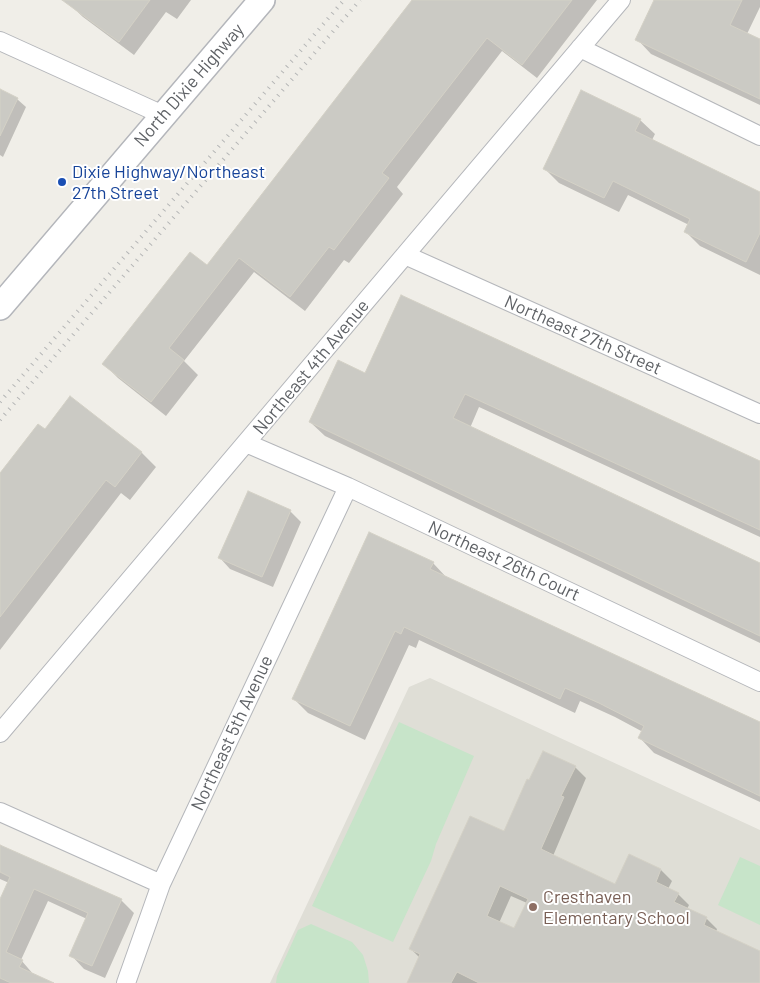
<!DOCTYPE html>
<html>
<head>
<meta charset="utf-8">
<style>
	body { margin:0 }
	canvas { display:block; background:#f0eee8 }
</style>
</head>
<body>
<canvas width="760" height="983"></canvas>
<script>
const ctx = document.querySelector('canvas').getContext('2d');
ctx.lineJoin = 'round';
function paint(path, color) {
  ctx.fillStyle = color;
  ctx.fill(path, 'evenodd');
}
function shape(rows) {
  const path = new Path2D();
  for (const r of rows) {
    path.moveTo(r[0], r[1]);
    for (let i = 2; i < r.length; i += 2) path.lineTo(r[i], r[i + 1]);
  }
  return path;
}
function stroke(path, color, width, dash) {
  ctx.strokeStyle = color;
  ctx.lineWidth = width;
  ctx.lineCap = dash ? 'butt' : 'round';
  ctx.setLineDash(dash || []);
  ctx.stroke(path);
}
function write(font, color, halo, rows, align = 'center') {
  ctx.font = font + ' Barlow,sans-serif';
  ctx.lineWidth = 4;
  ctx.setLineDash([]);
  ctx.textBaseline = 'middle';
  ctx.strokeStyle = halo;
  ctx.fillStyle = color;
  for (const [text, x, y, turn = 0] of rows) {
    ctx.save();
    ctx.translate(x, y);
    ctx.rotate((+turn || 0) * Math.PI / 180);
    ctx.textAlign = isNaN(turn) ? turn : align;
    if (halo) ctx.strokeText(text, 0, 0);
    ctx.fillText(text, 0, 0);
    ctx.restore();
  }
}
paint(shape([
	[430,678,760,830,760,983,270,983,409,687]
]), '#dfded6');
paint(shape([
	[399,722,474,756,436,844,431,861,393,942,312,906],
	[740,857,760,866,760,925,718,905],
	[311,924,352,942,363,955,368,971,369,983,276,983,277,976,298,930]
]), '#c7e4c9');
paint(shape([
	[71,0,191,0,177,19,166,12,134,55,83,17,68,3],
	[414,0,597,0,537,78,502,51,397,187,403,194,349,263,344,260,305,311,254,272,184,361,198,375,166,416,118,378,104,364,207,267],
	[656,0,760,0,760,7,747,34,760,41,760,105,651,54,637,39],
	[0,91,17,99,26,107,3,157,0,155],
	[640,120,655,134,652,140,760,193,760,275,700,246,686,232,689,225,628,195,619,212,559,183,544,168],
	[402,297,760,462,760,537,479,407,470,428,760,565,760,643,325,436,310,422,366,375],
	[71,398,142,453,156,467,130,500,121,493,0,650,0,475,45,431],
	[290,511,301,522,273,587,230,569,220,558],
	[433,563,447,578,760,725,760,802,654,753,640,738,643,732,615,717,580,701,575,713,419,640,416,648,409,645,365,740,308,713,294,699],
	[575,767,586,778,553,856,616,886,630,856,661,870,672,881,668,889,678,894,689,905,687,909,706,918,717,929,716,932,760,952,760,983,408,983,420,958,410,948,505,833],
	[511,896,527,903,515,930,499,923],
	[0,847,121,900,134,913,105,978,84,969,71,955,87,919,48,901,21,960,34,975,51,983,0,983,0,902,9,883,0,879]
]), '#0003');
const building = shape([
	[62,0,150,0,119,42,62,0],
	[412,0,572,0,522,65,487,38,382,173,389,178,334,250,329,247,290,297,239,258,169,348,184,360,151,402,102,364,190,252,207,265,412,0],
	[654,0,742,0,730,25,760,39,760,99,635,40,654,0],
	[0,89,18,98,0,136,0,89],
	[581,90,641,119,635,131,760,192,760,233,746,262,684,232,690,219,613,181,604,198,543,169,581,90],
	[401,295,760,461,760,530,465,394,453,418,760,563,760,636,309,422,338,360,365,373,401,295],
	[70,396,142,452,115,487,106,480,0,617,0,473,38,424,45,429,70,396],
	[248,491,291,510,262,577,218,558,248,491],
	[369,532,434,562,430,569,760,722,760,796,638,738,644,726,599,703,565,688,560,699,404,627,401,634,395,631,350,726,292,699,369,532],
	[543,751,576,766,561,796,564,797,541,849,615,884,629,854,661,869,656,882,679,893,674,902,707,917,704,925,760,951,760,983,479,983,457,972,451,983,407,983,420,954,409,949,470,816,504,831,527,779,529,780,543,751],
	[500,886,528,899,514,928,487,916,500,886],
	[0,845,122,899,92,966,69,956,88,913,34,889,6,952,23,960,19,967,54,983,11,983,0,978,0,899,10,877,0,872,0,845]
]);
paint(building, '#cbcac4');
stroke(building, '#d4d1c6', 1);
const minor = shape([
	[0,41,163,115],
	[580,48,760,136],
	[405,255,760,414],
	[246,443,348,487,760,682],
	[0,733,621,0],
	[0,812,161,884],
	[126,983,161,884,348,487]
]);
const secondary = shape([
	[0,307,262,0]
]);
stroke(minor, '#b5b7bb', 20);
stroke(secondary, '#b4b6bb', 28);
stroke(minor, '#fff', 18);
stroke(secondary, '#fff', 25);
stroke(shape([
	[0,402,344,0],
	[0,420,360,0]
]), '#b5b6b6', 4, [1, 6]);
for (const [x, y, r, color] of [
	[62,182,5,"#1a4fb4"],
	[533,907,5,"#8d6e63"]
]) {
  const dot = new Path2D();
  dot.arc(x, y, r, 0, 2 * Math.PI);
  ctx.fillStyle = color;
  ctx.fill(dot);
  stroke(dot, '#fff', 2);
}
write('18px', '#5f6266', '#fff', [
	["North Dixie Highway",189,85,-49],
	["Northeast 27th Street",583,335,24],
	["Northeast 4th Avenue",311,367,-50],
	["Northeast 26th Court",504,561,25],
	["Northeast 5th Avenue",232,733,-65]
]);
write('18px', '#164399', '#fff', [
	["Dixie Highway/Northeast",72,172],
	["27th Street",72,193]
], 'left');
write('18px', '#785e54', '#fff', [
	["Cresthaven",543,897],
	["Elementary School",543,918]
], 'left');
</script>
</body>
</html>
